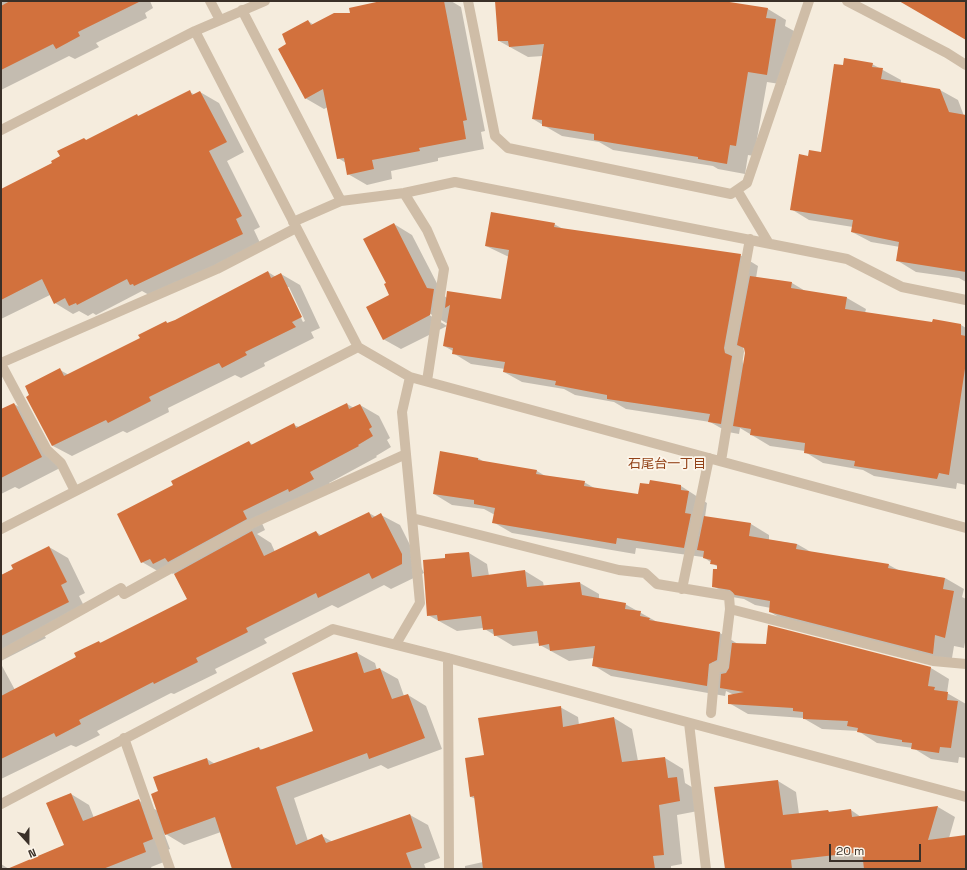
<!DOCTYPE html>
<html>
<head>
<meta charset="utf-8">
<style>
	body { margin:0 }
	#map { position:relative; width:967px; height:870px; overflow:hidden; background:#f5ecdd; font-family:"Space Grotesk",sans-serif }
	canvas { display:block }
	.frame { position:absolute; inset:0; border:2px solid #3a3028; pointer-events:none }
	.north { position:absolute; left:8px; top:822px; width:40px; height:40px; -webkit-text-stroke:3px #fcf5ea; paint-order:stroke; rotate:159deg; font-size:11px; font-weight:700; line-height:16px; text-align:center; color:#3a3028 }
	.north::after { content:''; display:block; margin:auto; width:14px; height:18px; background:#3a3028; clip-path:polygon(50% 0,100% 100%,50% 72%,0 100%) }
	.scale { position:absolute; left:829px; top:844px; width:92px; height:18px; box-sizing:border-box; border:2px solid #3a3028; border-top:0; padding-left:5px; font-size:12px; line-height:14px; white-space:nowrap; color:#3a3028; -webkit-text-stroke:3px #fcf5ea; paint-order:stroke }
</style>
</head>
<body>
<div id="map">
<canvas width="967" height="870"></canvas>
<div class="frame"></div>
<div class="north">N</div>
<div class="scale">20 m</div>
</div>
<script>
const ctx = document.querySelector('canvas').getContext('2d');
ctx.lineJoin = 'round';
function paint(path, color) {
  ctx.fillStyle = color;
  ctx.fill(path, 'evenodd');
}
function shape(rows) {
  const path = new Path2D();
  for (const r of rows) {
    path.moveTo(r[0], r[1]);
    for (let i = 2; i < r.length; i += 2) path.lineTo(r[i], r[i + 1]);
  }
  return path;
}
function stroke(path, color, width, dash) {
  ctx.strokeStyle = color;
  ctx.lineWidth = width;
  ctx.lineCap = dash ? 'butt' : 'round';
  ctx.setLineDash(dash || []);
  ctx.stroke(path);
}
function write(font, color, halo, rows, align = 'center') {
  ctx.font = font + ' "Space Grotesk","Noto Sans JP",sans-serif';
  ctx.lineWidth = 3.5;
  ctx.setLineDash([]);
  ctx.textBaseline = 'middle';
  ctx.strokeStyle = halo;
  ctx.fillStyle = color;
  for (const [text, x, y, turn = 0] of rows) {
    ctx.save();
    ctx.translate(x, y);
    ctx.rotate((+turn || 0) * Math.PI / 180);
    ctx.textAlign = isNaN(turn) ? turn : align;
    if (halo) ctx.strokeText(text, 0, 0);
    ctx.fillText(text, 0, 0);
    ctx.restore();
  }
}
paint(shape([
	[1,1,150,1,153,8,145,13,147,18,96,43,99,47,75,59,69,56,1,90],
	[397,1,451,1,461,7,485,131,481,132,484,149,438,158,438,161,391,171,392,179,367,185,348,174,346,163,338,158,328,107,324,109,305,98,287,45,308,21,314,25],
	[496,1,716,1,768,9,786,20,785,26,794,31,786,85,767,82,754,156,748,155,745,174,718,169,713,166,613,150,599,142,562,136,543,125,533,119,543,56,528,57,499,41],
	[872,64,901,80,901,83,940,90,958,100,964,116,966,116,966,282,959,278,916,272,898,261,900,247,871,242,852,232,853,227,809,220,791,209,808,157,821,153,844,66],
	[190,92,195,95,200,92,219,103,244,152,227,161,260,227,254,230,261,245,149,295,142,291,96,315,93,313,88,316,79,311,73,314,55,303,50,295,1,319,1,190,53,163,84,139,88,141],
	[394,224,412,235,443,295,447,298,502,300,509,257,486,246,554,224,565,230,740,255,758,266,756,278,792,283,807,292,847,298,866,309,865,313,933,323,961,325,966,328,966,485,957,483,956,489,874,476,863,470,823,463,805,452,805,451,770,446,740,428,739,434,728,432,710,422,626,409,614,402,575,395,564,389,522,382,504,372,505,369,471,364,453,353,453,351,444,346,448,324,427,312,426,313,447,326,401,349,383,339,391,296,387,283],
	[744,345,746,353,744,368,742,359],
	[268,272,276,277,281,274,300,285,320,328,311,332,314,338,264,363,265,366,241,378,235,375,168,408,169,412,127,433,123,431,72,456,53,446,27,397,60,370,69,375,142,339,166,322,169,324],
	[286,287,289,287,305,321,303,322],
	[14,404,33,415,60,468,19,489,15,487,1,494,1,410],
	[347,404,354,408,360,405,379,416,390,438,387,440,391,447,376,456,377,457,329,483,332,490,261,521,265,530,257,534,271,543,275,552,316,532,322,536,369,513,376,517,381,515,400,525,424,573,391,589,384,585,338,608,332,605,264,639,267,643,215,669,217,673,174,694,171,693,97,731,100,735,76,747,71,745,1,779,1,664,15,690,78,657,99,642,102,643,188,600,174,573,173,574,167,570,161,573,142,562,175,486,249,442,253,445,294,425,299,427],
	[478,458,484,462,537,471,547,477,584,482,596,489,639,495,681,486,707,503,705,517,751,524,769,535,769,540,797,544,811,552,889,565,900,571,945,578,964,589,962,597,966,599,966,637,964,648,954,646,951,664,789,623,770,612,771,608,755,605,744,599,732,597,713,586,718,567,703,557,636,548,635,554,512,533,493,522,495,515,484,509,452,505,434,494],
	[49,547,68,558,85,593,79,596,87,612,44,635,46,638,1,661,1,576],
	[469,553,487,564,489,576,525,571,543,582,544,587,580,583,599,594,599,600,625,604,659,623,720,633,738,644,931,668,949,679,947,693,966,704,966,758,959,757,958,763,931,759,913,748,877,743,858,731,822,729,803,718,748,714,729,703,734,695,726,691,725,696,611,676,593,665,594,658,569,661,540,645,539,643,513,646,483,628,457,631,428,615,446,559],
	[357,653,375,663,377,670,380,669,398,679,404,696,408,695,426,706,442,749,388,769,381,765,294,798,308,841,322,836,333,842,410,815,428,825,440,858,424,864,426,869,234,869,221,832,184,845,164,833,170,849,160,853,164,862,151,867,152,869,1,869,1,864,9,869,65,845,71,794,89,805,94,818,138,800,158,811,160,792,207,759,215,764,259,748,263,750,315,731],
	[560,707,578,717,579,725,614,718,632,729,638,761,665,758,683,769,685,783,695,789,698,811,677,815,682,864,671,866,671,869,465,869,465,866,483,862,476,799,471,797,485,755],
	[778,781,796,792,799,814,851,810,861,817,938,807,955,817,949,838,966,836,966,869,726,869,715,788]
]), '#0003');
paint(shape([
	[10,1,141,1,78,32,80,36,56,49,53,44,1,70,1,6],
	[381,1,444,1,467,120,463,121,466,139,419,148,420,151,372,160,374,169,347,175,344,158,337,159,323,89,305,99,278,49,286,44,282,34,308,20,311,25,334,13,350,13,349,8],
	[495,1,723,1,768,8,766,18,776,19,767,75,748,72,736,146,730,145,727,164,698,159,698,157,594,140,594,134,542,126,542,120,532,119,544,44,509,47,508,41,498,41],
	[899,1,966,1,966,40],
	[844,58,873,63,872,67,883,68,881,79,940,89,949,112,966,115,966,272,896,261,899,242,851,232,853,220,790,210,799,154,808,156,809,150,821,152,834,64,843,65],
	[190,90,192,95,200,91,227,142,209,151,242,216,236,219,243,234,134,286,133,284,130,285,127,279,77,305,76,303,69,306,65,298,54,304,42,279,1,300,1,189,52,163,51,161,60,156,57,151,84,138,86,140,137,114,138,116],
	[491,212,555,223,554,227,741,254,724,348,725,353,732,356,721,424,708,422,710,414,607,399,607,395,555,385,556,381,503,372,505,362,452,354,453,348,443,346,450,305,445,308,447,291,501,299,509,250,485,246],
	[394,223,427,288,434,289,430,315,383,340,366,307,389,295,384,284,386,283,363,239],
	[268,271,271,278,281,273,302,317,292,322,296,327,245,352,247,355,222,368,219,363,210,367,149,397,151,401,108,423,106,420,52,446,26,397,29,395,25,386,60,368,64,376,140,338,138,335,166,321,167,323,175,320],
	[750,276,792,282,791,288,847,297,845,309,932,322,933,319,961,324,961,335,966,336,966,362,949,475,939,473,937,479,854,466,855,461,804,453,805,443,750,435,751,429,733,426,745,353,744,348,737,345],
	[14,403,42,457,1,478,1,409],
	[347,403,349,409,360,404,372,427,369,429,373,436,358,445,359,446,310,472,314,479,289,492,288,489,243,511,247,519,168,562,165,558,153,564,150,559,141,563,117,514,173,485,171,481,249,441,251,445,294,423,296,428],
	[440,451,478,458,478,460,537,470,536,474,585,481,584,486,638,494,640,483,649,484,650,480,681,485,681,490,689,491,685,513,691,514,684,548,617,538,616,544,492,523,495,508,474,504,474,500,433,494],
	[369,512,372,518,381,513,402,554,402,564,372,579,369,573,318,598,316,593,246,628,248,632,196,658,198,662,154,684,153,682,79,720,81,724,56,737,54,733,1,759,1,696,76,657,74,653,99,641,100,643,187,599,174,574,252,531,264,556,316,531,319,536],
	[704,516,751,523,749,536,797,544,796,549,889,564,888,568,945,578,943,589,954,591,945,638,935,635,933,654,769,612,770,601,735,595,730,590,712,587,713,569,717,569,717,565,710,564,711,560,703,558,704,551,697,550],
	[49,546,67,582,61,585,69,602,1,636,1,575,13,569,11,565],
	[469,552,472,577,525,570,527,587,580,582,582,595,626,603,625,609,641,611,640,616,650,618,649,620,720,632,717,660,709,664,707,686,592,666,595,646,550,651,549,644,539,646,537,631,494,636,493,629,483,630,481,616,438,621,437,615,427,616,423,560,445,558,445,554],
	[768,625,931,667,928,686,935,687,934,690,948,692,947,700,958,701,951,748,940,747,939,753,911,749,912,743,902,742,902,740,857,732,858,728,847,726,848,721,803,719,803,712,793,711,793,708,728,704,728,695,744,692,720,688,721,674,726,673,729,668,732,643,766,644],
	[357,652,364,673,380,668,392,699,408,694,425,738,369,759,367,753,276,787,296,845,322,834,326,843,410,814,422,848,406,853,412,869,232,869,215,817,165,835,151,794,158,791,153,777,207,758,209,765,259,747,260,750,313,731,292,673],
	[561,706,563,727,614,717,622,762,665,757,668,778,677,777,680,801,659,805,664,855,653,856,655,869,483,869,474,796,470,797,465,758,484,755,478,718],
	[778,780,783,815,828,810,829,812,851,809,852,817,938,806,928,840,966,835,966,869,864,869,862,852,791,860,792,869,725,869,714,787],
	[71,793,83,821,139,799,153,839,143,843,146,852,103,869,7,869,64,845,46,803]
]), '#d2713d');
stroke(shape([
	[210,1,220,20],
	[468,1,495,136,508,148,731,194,747,183,809,1],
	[847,1,947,53,966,65],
	[242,10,341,201],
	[195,31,358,347],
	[1,130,195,31,265,1],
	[737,190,768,242],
	[404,193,427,230,444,269,427,381],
	[293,222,341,201,404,193,455,182,847,259,902,287,966,300],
	[1,363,217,269,296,228],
	[1,364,47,450,61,463,75,491],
	[721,461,739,352,730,349,750,239],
	[412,518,619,570,645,573,657,584,729,596,730,609,933,661,966,664],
	[1,529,358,347,410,377,966,528],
	[682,589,709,458],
	[396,644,420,603,402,412,410,377],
	[1,655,121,588,124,594,251,524,406,454],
	[448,658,449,869],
	[711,713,715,667,723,667,730,609],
	[689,723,706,869],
	[124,738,170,869],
	[1,804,333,629,448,658,966,797]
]), '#cfbda7', 10);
write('13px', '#924218', '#fcf5ea', [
	["石尾台一丁目",667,464]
]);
</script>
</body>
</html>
